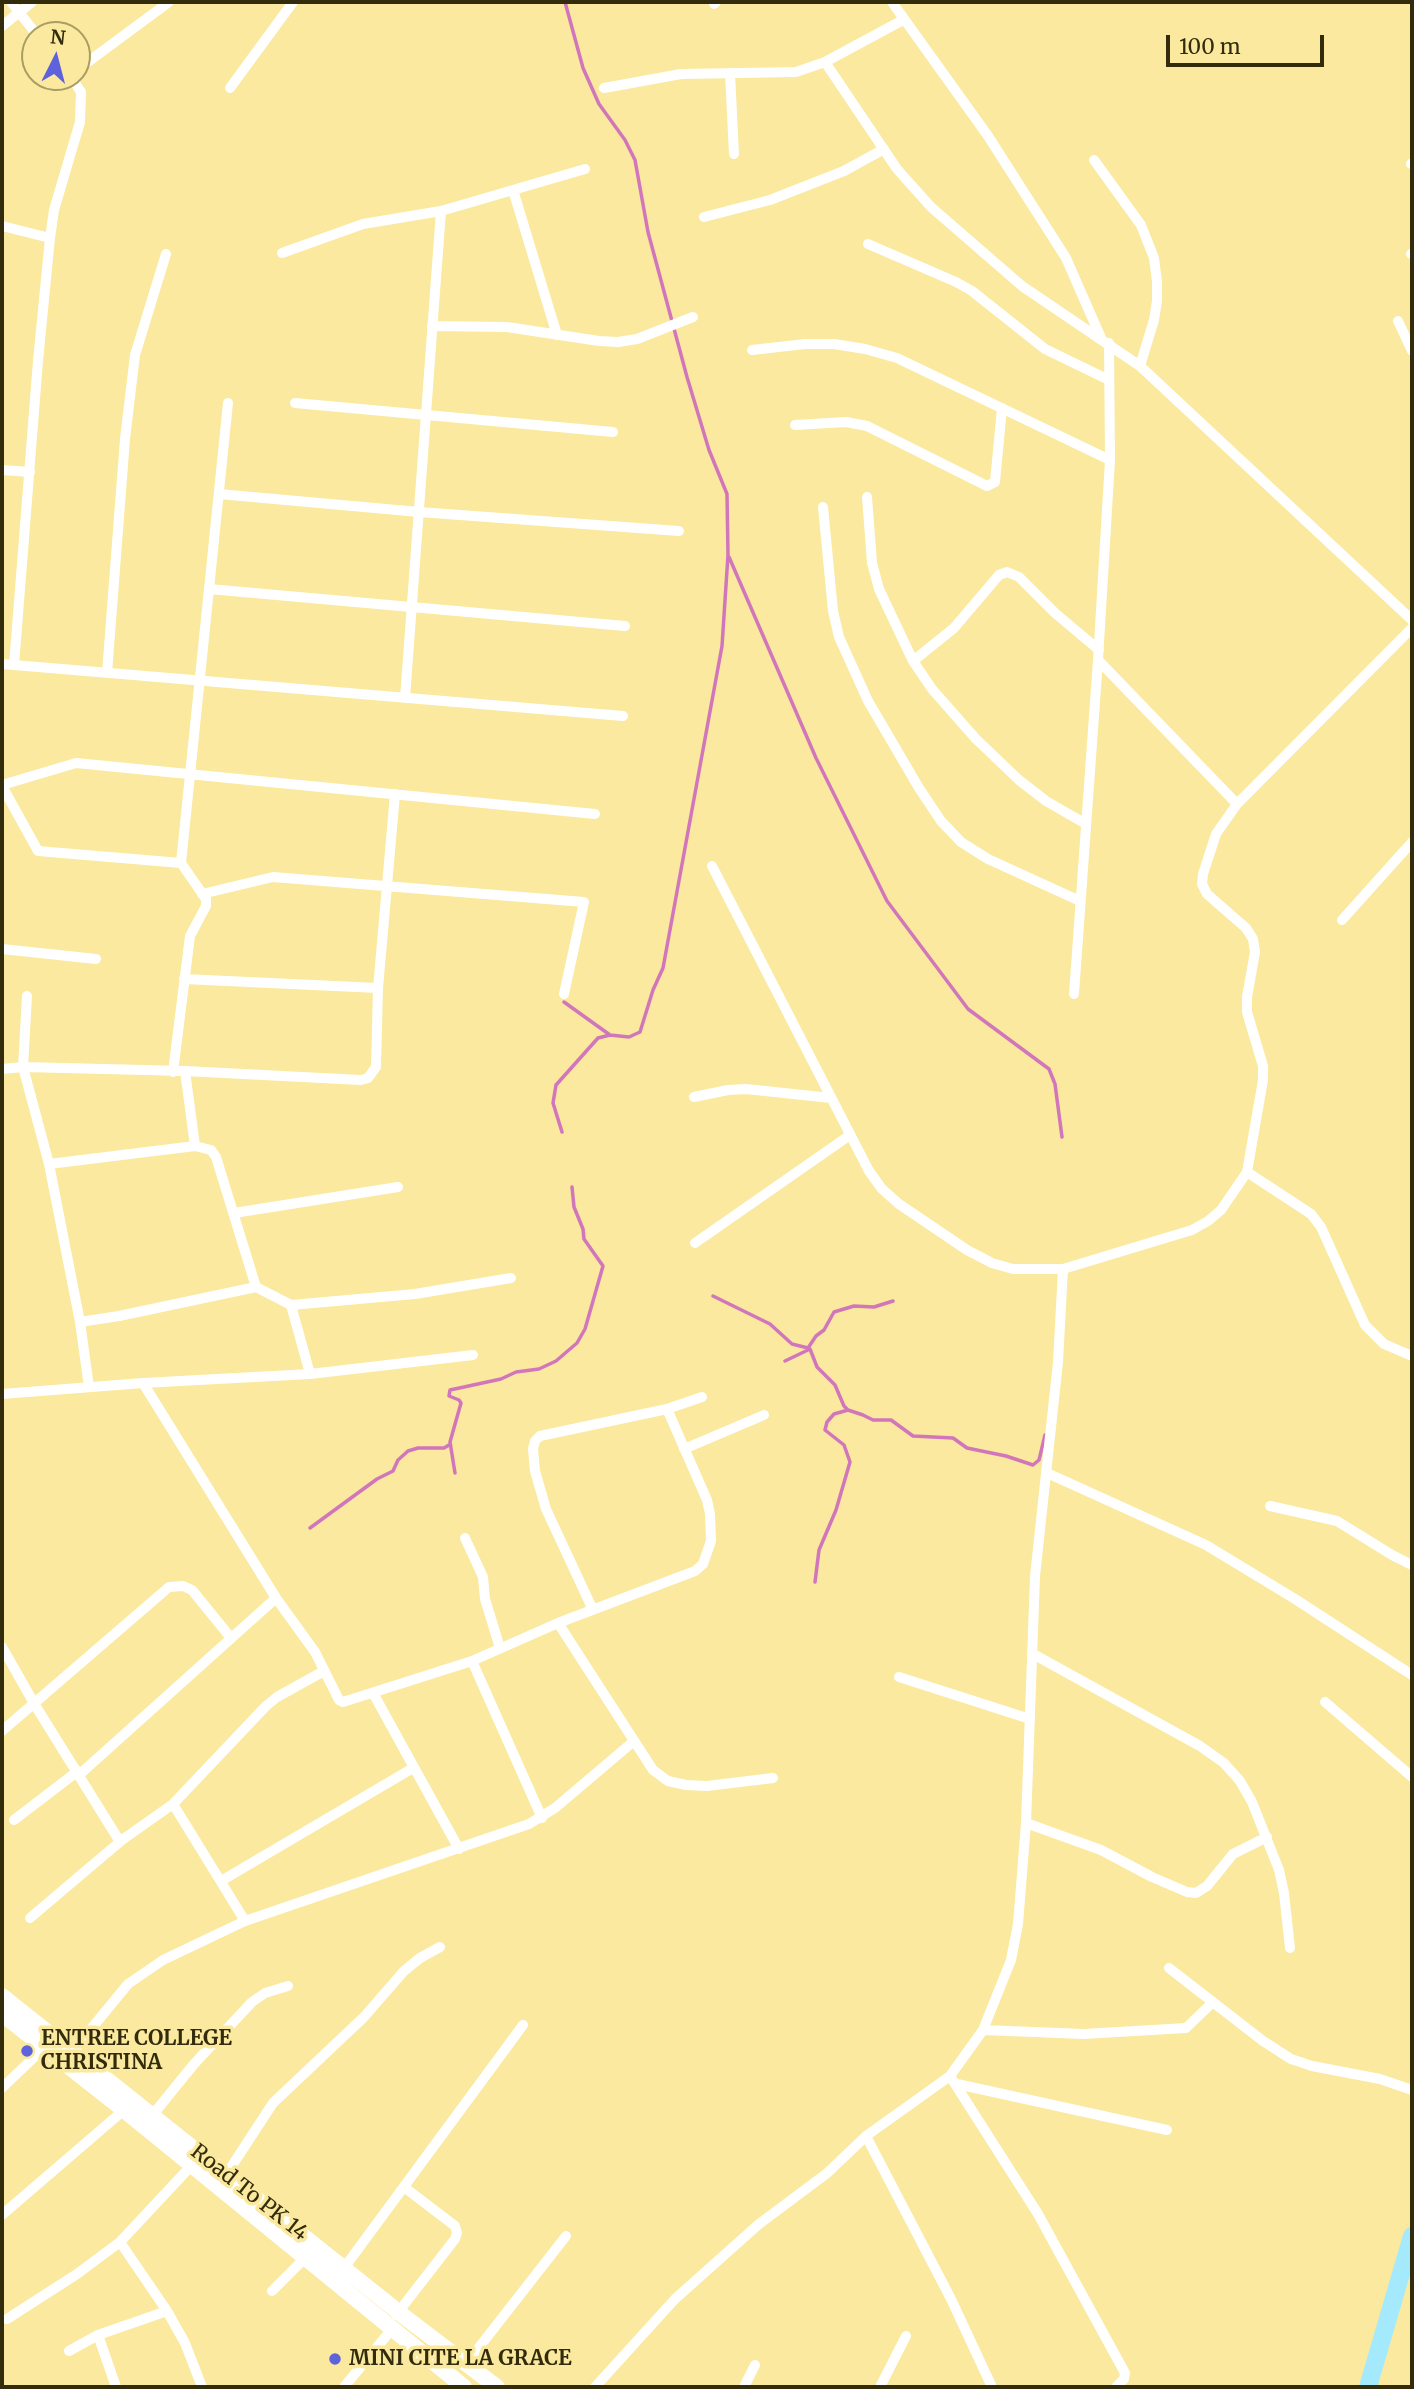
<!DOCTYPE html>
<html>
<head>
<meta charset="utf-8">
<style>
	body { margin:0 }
	#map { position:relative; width:1414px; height:2389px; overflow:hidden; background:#fae99e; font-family:Merriweather,serif }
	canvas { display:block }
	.frame { position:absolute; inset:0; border:4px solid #322c0c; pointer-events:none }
	.north { position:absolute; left:21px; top:21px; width:70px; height:70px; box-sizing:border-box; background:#fae99e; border:2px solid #aa9d64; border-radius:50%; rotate:6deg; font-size:19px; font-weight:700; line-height:28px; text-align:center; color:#322c0c }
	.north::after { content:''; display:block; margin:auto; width:24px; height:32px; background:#5e63db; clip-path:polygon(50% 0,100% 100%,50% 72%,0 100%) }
	.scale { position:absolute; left:1166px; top:35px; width:158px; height:32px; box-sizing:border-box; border:4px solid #322c0c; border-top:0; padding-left:9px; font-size:21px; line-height:24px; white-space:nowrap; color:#322c0c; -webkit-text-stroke:5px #fae99e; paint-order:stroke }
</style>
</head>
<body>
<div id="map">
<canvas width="1414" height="2389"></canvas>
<div class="frame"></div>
<div class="north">N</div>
<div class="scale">100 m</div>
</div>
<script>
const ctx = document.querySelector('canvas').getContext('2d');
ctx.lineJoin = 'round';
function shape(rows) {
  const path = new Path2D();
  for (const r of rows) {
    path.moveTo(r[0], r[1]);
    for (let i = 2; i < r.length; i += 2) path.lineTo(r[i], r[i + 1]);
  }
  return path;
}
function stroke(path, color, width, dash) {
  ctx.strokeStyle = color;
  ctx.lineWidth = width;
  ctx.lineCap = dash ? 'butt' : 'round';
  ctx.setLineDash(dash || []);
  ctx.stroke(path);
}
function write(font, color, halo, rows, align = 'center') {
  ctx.font = font + ' Merriweather,serif';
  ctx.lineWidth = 7;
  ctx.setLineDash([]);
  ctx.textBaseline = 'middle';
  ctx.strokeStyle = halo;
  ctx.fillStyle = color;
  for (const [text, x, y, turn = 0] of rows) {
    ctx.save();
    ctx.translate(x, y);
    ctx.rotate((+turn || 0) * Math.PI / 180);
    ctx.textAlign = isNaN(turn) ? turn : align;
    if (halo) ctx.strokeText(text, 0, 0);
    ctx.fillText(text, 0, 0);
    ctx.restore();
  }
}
stroke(shape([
	[729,557,816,758,887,901,968,1009,1049,1069,1055,1084,1062,1137],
	[564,1002,610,1035],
	[562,1132,553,1103,556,1085,598,1038,610,1035,629,1037,640,1032,653,990,663,968,722,646,728,555,727,494,709,450,687,377,648,232,635,160,625,140,599,104,583,68,565,2],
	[713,1296,770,1324,792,1344,808,1348,816,1336,824,1330,834,1312,854,1306,874,1307,893,1301],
	[785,1361,810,1349,817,1367,835,1385,844,1406,848,1410],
	[455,1473,450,1442,461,1403,459,1400,449,1396,450,1390,501,1379,516,1372,539,1369,556,1361,577,1343,585,1329,603,1266,584,1239,583,1229,574,1207,572,1187],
	[310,1528,377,1479,393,1471,398,1460,408,1451,418,1448,444,1448,449,1445],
	[815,1582,819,1550,836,1510,850,1462,844,1445,825,1430,827,1422,834,1414,848,1410,863,1415,873,1420,891,1420,913,1436,953,1438,967,1448,1006,1456,1033,1465,1039,1460,1045,1435]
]), '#d276bb', 3.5);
stroke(shape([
	[11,2,37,35],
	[892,2,988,136,1066,258,1101,338],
	[714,4,716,2],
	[2,26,32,2],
	[825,62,897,169,931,207,1022,286,1140,366,1412,620],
	[77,70,169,2],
	[730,73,734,154],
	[230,88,293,2],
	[604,88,681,74,796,72,825,62,903,20],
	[1094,160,1141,225,1154,258,1157,282,1157,301,1154,320,1140,366],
	[1411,164,1412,163],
	[513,190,557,335],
	[704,217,770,200,844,171,884,149],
	[2,226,50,238],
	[868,244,956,282,972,291,1045,349,1109,380],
	[282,253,363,224,441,211,585,169],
	[1411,254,1412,254],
	[1398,321,1412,351],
	[432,326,507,327,599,341,618,342,637,339,693,317],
	[752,350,805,344,834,344,865,349,897,358,1110,460],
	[295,403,613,432],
	[795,425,846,422,867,426,987,486,995,482,1002,408],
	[2,470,30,472],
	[219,494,419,512,679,531],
	[867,497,872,563,879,589,913,661,932,689,976,739,1019,780,1046,801,1086,824],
	[823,507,833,611,839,637,868,701,919,788,941,821,961,842,988,859,1080,901],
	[209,589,625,626],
	[1098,660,1237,804],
	[913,661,954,628,999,575,1007,572,1019,577,1055,613,1099,650],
	[2,664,623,716],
	[14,665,38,361,50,238,54,210,80,122,81,92,71,77],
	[107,673,125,439,135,355,166,254],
	[405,698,441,211],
	[2,785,76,763,595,814],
	[2,786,38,851,181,863],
	[712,866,869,1171,882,1189,899,1204,967,1250,992,1263,1013,1269,1063,1269,1192,1230,1208,1221,1221,1210,1247,1172,1263,1080,1263,1066,1247,1012,1247,997,1255,952,1253,939,1246,928,1207,894,1202,884,1203,874,1216,834,1237,804,1412,628],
	[202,894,273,877,584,902,564,994],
	[1342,920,1412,842],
	[2,949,96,959],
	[184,979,378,988],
	[1074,994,1098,660,1110,460,1109,343],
	[27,996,23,1067,49,1164,80,1322,89,1387],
	[2,1069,23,1067,185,1071,361,1080,368,1078,376,1067,378,988,395,794],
	[185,1071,195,1146],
	[173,1072,190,936,206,906,206,899,181,863,228,403],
	[694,1097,728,1090,746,1089,831,1098],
	[49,1164,195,1146,211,1150,216,1157,256,1287],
	[1247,1172,1311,1214,1321,1227,1365,1325,1384,1344,1412,1356],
	[234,1213,398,1187],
	[695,1243,850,1135],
	[291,1305,310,1374],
	[80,1322,119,1316,256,1287,291,1305,415,1294,511,1278],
	[143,1383,276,1598,315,1652,339,1700,343,1702,472,1661,558,1623,695,1571,703,1564,711,1541,710,1514,707,1500,667,1409],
	[2,1394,143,1383,310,1374,473,1355],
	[684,1449,764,1415],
	[1047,1473,1206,1545,1295,1599,1412,1675],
	[1270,1506,1337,1521,1392,1555,1412,1565],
	[465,1538,483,1577,485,1599,500,1648],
	[593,1610,546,1509,535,1471,533,1449,535,1441,540,1436,667,1409,702,1397],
	[558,1623,653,1770,668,1781,686,1785,707,1786,773,1778],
	[2,1647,35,1705,117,1837,122,1840,173,1804,266,1706,277,1697,324,1671],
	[1033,1654,1200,1746,1224,1763,1240,1781,1252,1802,1279,1870,1284,1893,1290,1948],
	[472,1661,542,1818],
	[899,1677,1030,1719],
	[373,1693,459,1849],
	[1325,1702,1412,1777],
	[2,1731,169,1587,183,1586,192,1590,231,1638],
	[80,1774,276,1598],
	[173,1804,245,1921],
	[14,1820,78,1771],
	[1026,1823,1101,1850,1152,1877,1187,1892,1196,1893,1207,1886,1233,1854,1267,1837],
	[221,1881,413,1768],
	[30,1918,122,1840],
	[1169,1968,1263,2041,1291,2059,1312,2066,1380,2079,1412,2090],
	[983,2030,1084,2034,1186,2028,1213,2002],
	[72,2052,128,1984,163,1960,245,1921,529,1824,555,1808,634,1741],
	[950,2076,1038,2214,1125,2373,1124,2379,1116,2387],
	[957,2084,1167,2130],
	[2,2088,49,2043],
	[151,2117,194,2064,252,2002,265,1993,288,1986],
	[866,2136,951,2299,992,2387],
	[224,2178,273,2103,364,2017,404,1971,420,1958,440,1947],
	[2,2215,124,2110],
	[120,2242,167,2311,185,2343,202,2387],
	[344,2268,523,2025],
	[272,2291,304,2259],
	[396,2315,455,2239,457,2233,455,2226,404,2187],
	[7,2319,77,2274,120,2242,191,2166],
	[98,2335,116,2387],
	[69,2351,98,2335,167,2311],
	[466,2364,566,2236],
	[344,2387,392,2329],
	[595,2387,675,2299,759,2224,826,2174,866,2136,950,2076,983,2030,1011,1960,1018,1924,1026,1823,1035,1576,1058,1362,1063,1269],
	[744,2387,755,2365],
	[880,2387,906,2336]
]), '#fff', 10);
stroke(shape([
	[2,1996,406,2318,497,2387],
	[2,2014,124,2110,464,2387]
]), '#fff', 16);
stroke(shape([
	[1368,2387,1412,2236]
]), '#a4eafc', 18);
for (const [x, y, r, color] of [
	[27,2051,7,"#5e63db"],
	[335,2359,7,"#5e63db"]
]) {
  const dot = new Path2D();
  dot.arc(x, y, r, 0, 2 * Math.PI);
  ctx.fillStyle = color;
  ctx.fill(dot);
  stroke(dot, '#fae99e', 2.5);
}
write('bold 21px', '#322c0c', '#fae99e', [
	["ENTREE COLLEGE",41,2039],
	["CHRISTINA",41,2063],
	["MINI CITE LA GRACE",349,2359]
], 'left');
write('21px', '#322c0c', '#fae99e', [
	["Road To PK 14",249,2193,38]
]);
</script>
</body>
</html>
